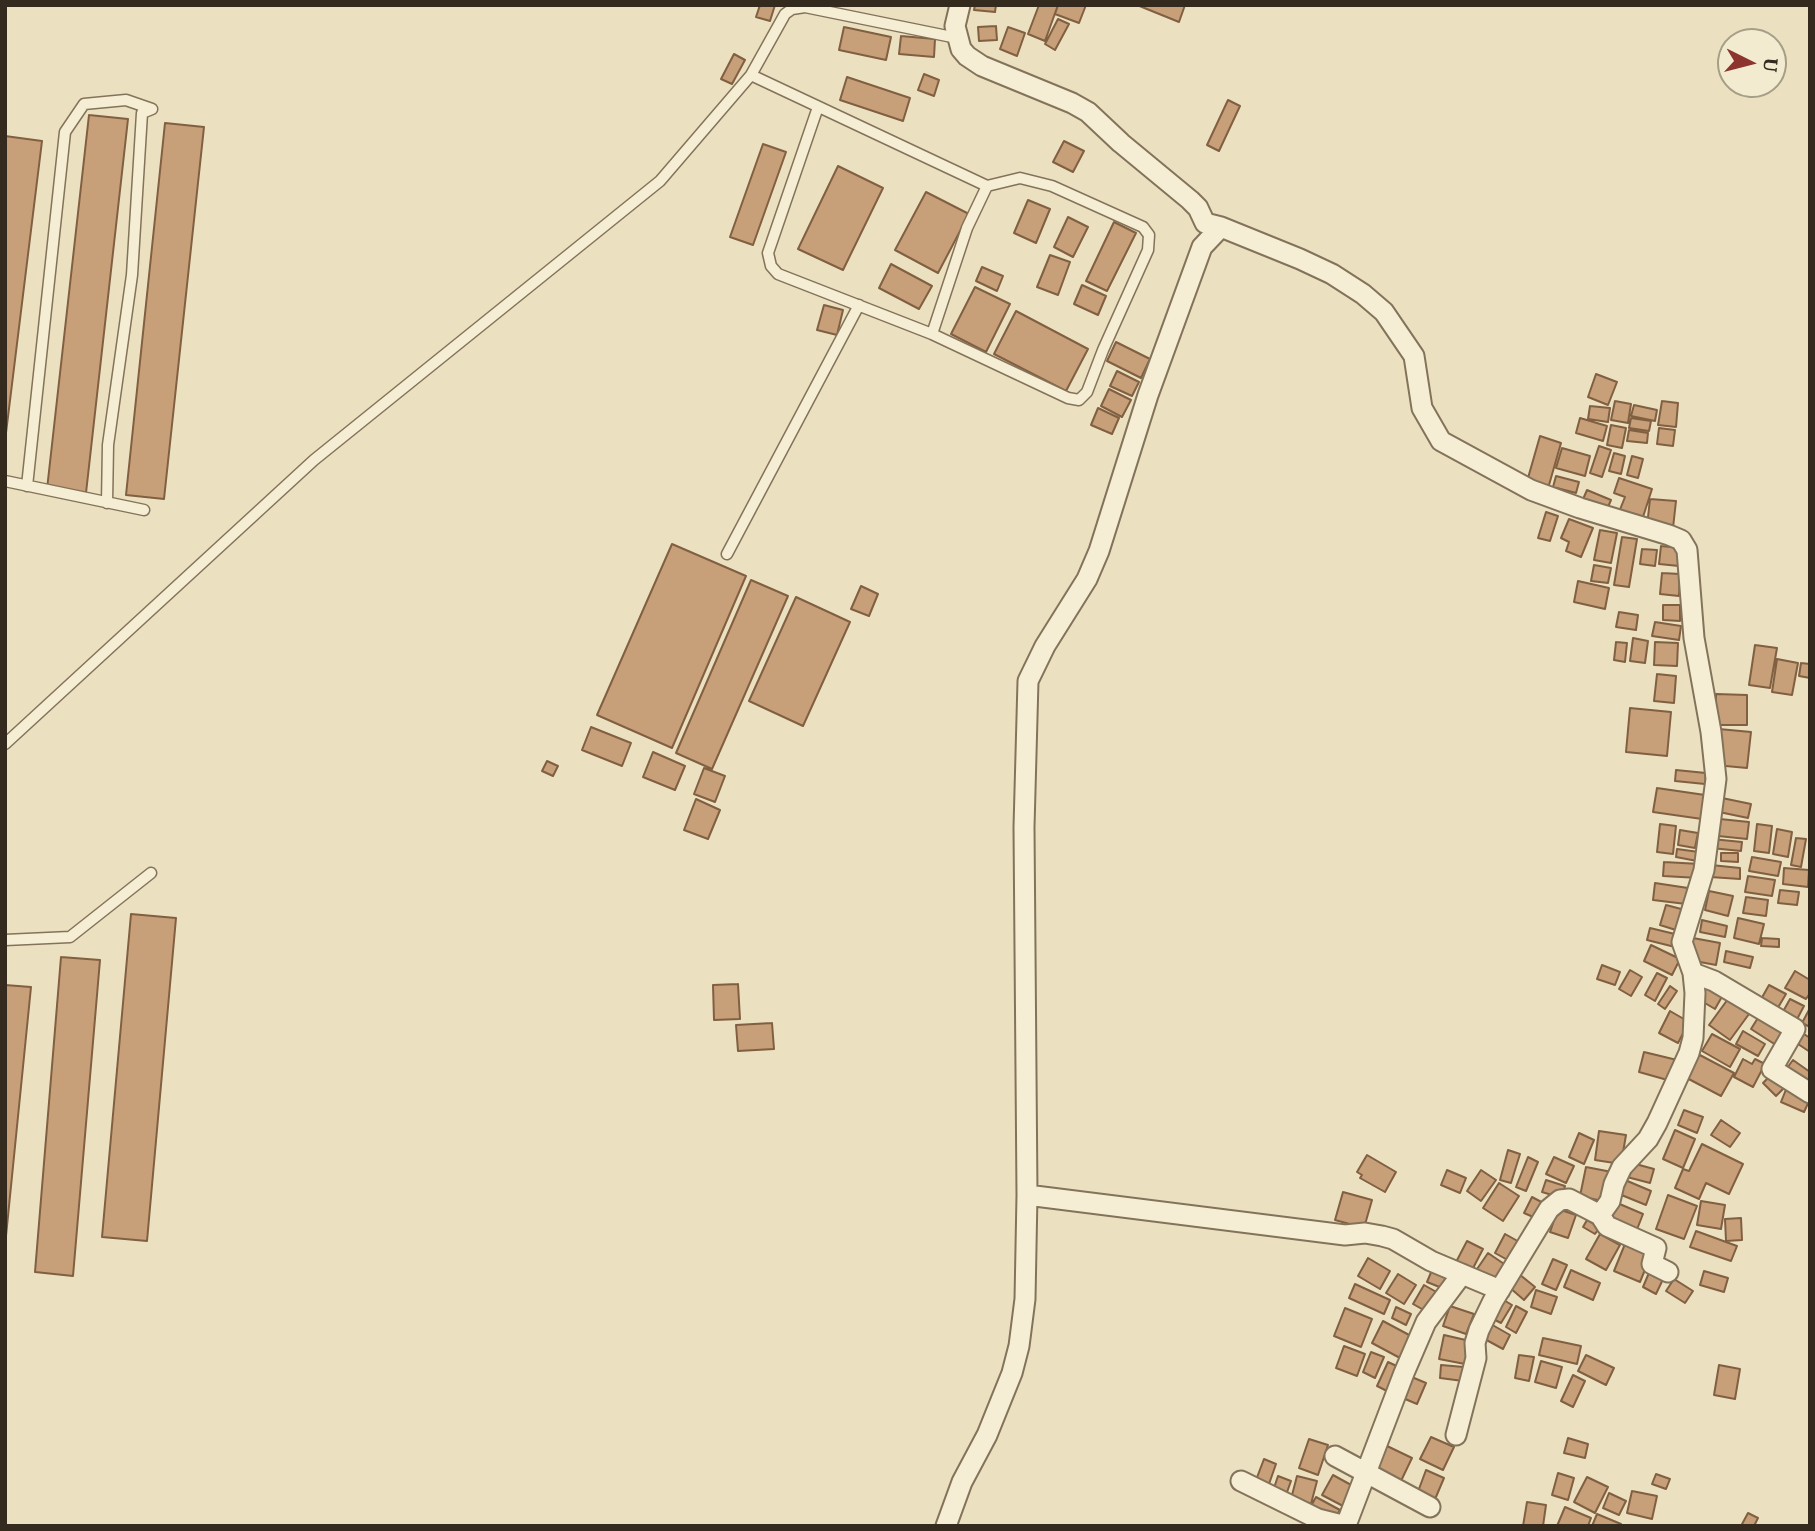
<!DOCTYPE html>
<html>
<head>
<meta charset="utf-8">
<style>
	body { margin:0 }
	#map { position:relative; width:1815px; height:1531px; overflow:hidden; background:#ebe1c1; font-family:"IBM Plex Serif",serif }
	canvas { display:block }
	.frame { position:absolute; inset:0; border:7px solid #342a1d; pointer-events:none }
	.north { position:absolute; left:1717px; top:28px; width:70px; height:70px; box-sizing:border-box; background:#f3ebd0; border:2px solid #a79e88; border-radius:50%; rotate:96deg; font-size:19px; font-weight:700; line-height:28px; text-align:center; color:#342a1d }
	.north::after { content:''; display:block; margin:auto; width:24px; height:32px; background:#8e342e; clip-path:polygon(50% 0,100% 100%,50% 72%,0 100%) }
</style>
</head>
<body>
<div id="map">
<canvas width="1815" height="1531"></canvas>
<div class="frame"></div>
<div class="north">U</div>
</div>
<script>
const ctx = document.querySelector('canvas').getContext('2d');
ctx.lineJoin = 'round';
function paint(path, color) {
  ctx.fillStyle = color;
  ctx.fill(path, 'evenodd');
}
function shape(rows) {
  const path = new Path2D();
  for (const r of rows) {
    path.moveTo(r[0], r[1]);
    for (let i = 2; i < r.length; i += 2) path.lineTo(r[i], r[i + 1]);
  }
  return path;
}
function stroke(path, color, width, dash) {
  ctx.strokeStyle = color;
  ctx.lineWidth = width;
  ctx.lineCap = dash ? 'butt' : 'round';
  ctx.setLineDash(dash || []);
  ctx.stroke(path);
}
const building = shape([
	[760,5,775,5,770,21,756,17,760,5],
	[975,5,996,5,995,12,974,10,975,5],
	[1039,5,1058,5,1045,41,1028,34,1039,5],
	[1058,5,1086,5,1079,23,1055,14,1058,5],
	[1137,5,1185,5,1179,22,1137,5],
	[1058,19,1069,24,1055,50,1045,44,1058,19],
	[996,26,997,40,979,41,978,27,996,26],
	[844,27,891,37,886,60,839,50,844,27],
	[1008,27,1025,33,1017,56,1000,49,1008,27],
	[901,36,935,39,934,57,899,54,901,36],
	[734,54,745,60,732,84,721,79,734,54],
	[924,74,939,80,934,96,918,90,924,74],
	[847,77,910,98,903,121,840,100,847,77],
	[1228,100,1240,106,1219,151,1207,145,1228,100],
	[89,115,128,119,86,493,47,489,89,115],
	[165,123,204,127,164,499,126,495,165,123],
	[5,136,42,141,5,441,5,136],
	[1064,141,1084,151,1073,172,1053,162,1064,141],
	[763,144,786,152,753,245,730,237,763,144],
	[838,166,883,188,843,270,798,249,838,166],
	[926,192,969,214,938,273,895,250,926,192],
	[1028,200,1050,209,1036,243,1014,233,1028,200],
	[1068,217,1088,227,1073,257,1054,247,1068,217],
	[1114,222,1136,233,1107,291,1086,281,1114,222],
	[1050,255,1070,262,1058,295,1037,287,1050,255],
	[891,264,932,286,919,309,879,288,891,264],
	[982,267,1003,276,997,291,976,281,982,267],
	[1082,285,1106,296,1098,315,1074,304,1082,285],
	[975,287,1010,304,986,352,951,334,975,287],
	[824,305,843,310,837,335,817,330,824,305],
	[1016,311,1088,349,1066,391,994,354,1016,311],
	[1116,342,1150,359,1141,378,1107,361,1116,342],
	[1117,371,1139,382,1132,396,1110,386,1117,371],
	[1596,374,1617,382,1608,405,1588,397,1596,374],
	[1109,389,1131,400,1122,417,1101,406,1109,389],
	[1615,401,1631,404,1628,423,1611,420,1615,401],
	[1662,401,1678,403,1676,427,1658,425,1662,401],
	[1634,405,1657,410,1655,421,1631,416,1634,405],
	[1590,406,1610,408,1608,422,1588,419,1590,406],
	[1098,408,1119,418,1112,434,1091,425,1098,408],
	[1580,418,1607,426,1603,441,1576,433,1580,418],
	[1631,418,1651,421,1649,431,1629,428,1631,418],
	[1611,425,1626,428,1622,448,1607,445,1611,425],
	[1659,428,1675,430,1673,446,1657,444,1659,428],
	[1629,430,1648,433,1647,443,1627,441,1629,430],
	[1540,436,1561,443,1547,492,1526,485,1540,436],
	[1599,446,1611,450,1602,477,1590,473,1599,446],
	[1562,448,1590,456,1585,476,1556,468,1562,448],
	[1614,453,1625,456,1621,474,1609,471,1614,453],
	[1632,456,1643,459,1638,478,1627,475,1632,456],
	[1556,476,1579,482,1576,493,1553,487,1556,476],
	[1619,478,1652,489,1642,520,1619,512,1625,497,1614,493,1619,478],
	[1587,490,1611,500,1605,514,1581,504,1587,490],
	[1650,499,1676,501,1673,528,1647,526,1650,499],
	[1546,512,1558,516,1550,541,1538,538,1546,512],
	[1569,519,1593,528,1581,557,1566,551,1569,542,1561,538,1569,519],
	[1600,530,1617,533,1611,563,1594,560,1600,530],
	[1622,537,1637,539,1629,587,1614,585,1622,537],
	[672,544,746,576,672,748,597,715,672,544],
	[1661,546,1681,548,1679,566,1659,564,1661,546],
	[1642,549,1657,550,1655,566,1640,564,1642,549],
	[1594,565,1611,568,1608,583,1591,581,1594,565],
	[1662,573,1680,574,1679,596,1660,594,1662,573],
	[751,580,788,596,712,769,676,753,751,580],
	[1578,581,1609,588,1605,609,1574,602,1578,581],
	[861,586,878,594,869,616,851,609,861,586],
	[796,597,850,622,803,726,749,701,796,597],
	[1663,605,1680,605,1680,621,1663,620,1663,605],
	[1619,612,1638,615,1636,630,1616,627,1619,612],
	[1655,622,1681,626,1679,640,1652,636,1655,622],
	[1633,638,1648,641,1645,663,1630,661,1633,638],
	[1616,642,1627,643,1625,662,1614,660,1616,642],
	[1655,642,1678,643,1677,666,1654,665,1655,642],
	[1755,645,1777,648,1770,688,1749,685,1755,645],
	[1777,659,1798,663,1792,695,1772,692,1777,659],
	[1801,663,1810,664,1810,678,1799,676,1801,663],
	[1657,674,1676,676,1674,703,1654,701,1657,674],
	[1716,694,1747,695,1747,725,1716,725,1716,694],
	[1630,708,1671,712,1667,756,1626,752,1630,708],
	[591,727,631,743,622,766,582,750,591,727],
	[1719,729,1751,732,1747,768,1715,765,1719,729],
	[653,752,685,766,675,790,643,777,653,752],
	[547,761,558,766,553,776,542,771,547,761],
	[704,768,725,776,715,802,694,794,704,768],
	[1676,770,1706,773,1705,784,1675,781,1676,770],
	[1657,788,1705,795,1702,819,1653,812,1657,788],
	[1722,798,1751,804,1748,818,1719,812,1722,798],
	[696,799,720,810,708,839,684,830,696,799],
	[1720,819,1749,822,1747,839,1718,836,1720,819],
	[1660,824,1676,826,1673,854,1657,852,1660,824],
	[1757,824,1772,826,1769,853,1754,851,1757,824],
	[1777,829,1792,832,1788,857,1773,854,1777,829],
	[1680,830,1698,833,1695,848,1678,845,1680,830],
	[1796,838,1806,839,1801,867,1791,865,1796,838],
	[1712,839,1742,842,1741,851,1711,848,1712,839],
	[1677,849,1699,852,1697,861,1676,857,1677,849],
	[1721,853,1738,853,1738,862,1721,861,1721,853],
	[1752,857,1781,862,1778,876,1749,871,1752,857],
	[1664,862,1700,864,1699,878,1663,876,1664,862],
	[1711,865,1740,868,1740,879,1710,877,1711,865],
	[1784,868,1809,870,1808,887,1783,884,1784,868],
	[1748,876,1775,880,1772,896,1745,892,1748,876],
	[1655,883,1688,888,1686,904,1653,900,1655,883],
	[1780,890,1799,892,1797,905,1778,903,1780,890],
	[1709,891,1733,896,1728,916,1705,910,1709,891],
	[1746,897,1768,900,1766,916,1743,913,1746,897],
	[1666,905,1685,910,1679,931,1660,925,1666,905],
	[131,914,176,918,147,1241,102,1237,131,914],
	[1738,918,1764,924,1759,944,1734,938,1738,918],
	[1702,920,1727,926,1725,937,1700,932,1702,920],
	[1650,928,1679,935,1675,947,1647,940,1650,928],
	[1693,938,1720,943,1716,965,1689,960,1693,938],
	[1762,938,1779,939,1779,947,1761,946,1762,938],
	[1651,945,1680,959,1672,975,1644,961,1651,945],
	[1726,951,1753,957,1750,968,1724,962,1726,951],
	[61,957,100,960,73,1276,35,1272,61,957],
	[1602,965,1620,972,1615,985,1597,979,1602,965],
	[1630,970,1642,977,1631,996,1619,989,1630,970],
	[1795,971,1810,980,1810,993,1806,999,1785,988,1795,971],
	[1657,973,1667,978,1655,1001,1645,995,1657,973],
	[1708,983,1724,993,1715,1009,1698,999,1708,983],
	[738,984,740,1019,714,1020,713,985,738,984],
	[5,985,31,987,5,1246,5,985],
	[1769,985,1786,994,1776,1011,1760,1001,1769,985],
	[1670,986,1677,991,1665,1009,1658,1004,1670,986],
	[1728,999,1749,1014,1730,1040,1709,1025,1728,999],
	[1790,999,1804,1006,1794,1025,1780,1017,1790,999],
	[1810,1008,1810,1027,1802,1023,1810,1008],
	[1670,1011,1689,1022,1678,1043,1659,1033,1670,1011],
	[1761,1013,1789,1031,1779,1047,1751,1029,1761,1013],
	[772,1023,774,1049,738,1051,736,1025,772,1023],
	[1743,1031,1765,1044,1758,1056,1736,1044,1743,1031],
	[1801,1032,1810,1038,1810,1052,1795,1042,1801,1032],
	[1712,1034,1740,1049,1730,1067,1702,1051,1712,1034],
	[1644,1052,1677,1060,1671,1081,1639,1072,1644,1052],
	[1696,1053,1734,1073,1721,1096,1683,1076,1696,1053],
	[1743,1059,1752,1064,1755,1059,1765,1064,1753,1087,1734,1077,1743,1059],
	[1793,1060,1810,1072,1810,1081,1805,1088,1784,1072,1793,1060],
	[1771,1075,1785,1087,1776,1096,1763,1083,1771,1075],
	[1787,1087,1810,1099,1804,1112,1781,1102,1787,1087],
	[1684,1110,1703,1117,1697,1133,1678,1125,1684,1110],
	[1721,1120,1740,1133,1730,1147,1711,1135,1721,1120],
	[1675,1130,1695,1139,1683,1168,1663,1159,1675,1130],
	[1599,1131,1626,1135,1621,1164,1595,1160,1599,1131],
	[1579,1133,1594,1140,1584,1164,1569,1157,1579,1133],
	[1702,1144,1743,1164,1729,1194,1706,1183,1699,1199,1675,1188,1683,1169,1689,1171,1702,1144],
	[1508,1150,1520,1154,1511,1183,1500,1180,1508,1150],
	[1367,1155,1396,1172,1385,1192,1360,1178,1362,1175,1357,1172,1367,1155],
	[1528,1157,1538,1162,1526,1191,1516,1187,1528,1157],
	[1554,1157,1574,1166,1566,1183,1546,1174,1554,1157],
	[1632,1163,1654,1169,1650,1183,1627,1177,1632,1163],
	[1586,1167,1612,1172,1606,1202,1580,1196,1586,1167],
	[1447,1170,1466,1178,1460,1193,1441,1185,1447,1170],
	[1481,1170,1496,1180,1481,1201,1467,1191,1481,1170],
	[1546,1180,1565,1186,1562,1198,1542,1192,1546,1180],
	[1625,1180,1651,1191,1646,1205,1619,1194,1625,1180],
	[1499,1183,1519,1196,1503,1221,1483,1208,1499,1183],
	[1343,1192,1372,1200,1364,1228,1335,1220,1343,1192],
	[1668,1195,1697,1206,1684,1239,1656,1229,1668,1195],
	[1532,1197,1547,1205,1540,1220,1524,1213,1532,1197],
	[1701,1201,1725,1205,1721,1229,1697,1225,1701,1201],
	[1615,1202,1643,1214,1636,1232,1608,1220,1615,1202],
	[1558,1209,1576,1215,1568,1238,1550,1232,1558,1209],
	[1741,1218,1742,1240,1726,1241,1725,1219,1741,1218],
	[1587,1220,1600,1227,1595,1234,1583,1227,1587,1220],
	[1696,1231,1737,1246,1731,1261,1690,1247,1696,1231],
	[1505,1234,1523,1244,1513,1263,1495,1253,1505,1234],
	[1600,1234,1620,1245,1606,1270,1586,1259,1600,1234],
	[1627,1239,1653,1250,1640,1282,1614,1271,1627,1239],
	[1467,1241,1483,1249,1471,1272,1455,1264,1467,1241],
	[1488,1253,1510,1268,1498,1286,1475,1272,1488,1253],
	[1368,1258,1390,1271,1380,1289,1358,1276,1368,1258],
	[1553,1259,1567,1265,1556,1290,1542,1284,1553,1259],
	[1651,1268,1665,1275,1656,1294,1643,1287,1651,1268],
	[1432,1270,1451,1278,1447,1290,1427,1282,1432,1270],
	[1571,1270,1600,1283,1593,1300,1564,1287,1571,1270],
	[1704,1271,1728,1278,1724,1292,1700,1285,1704,1271],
	[1398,1274,1416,1285,1404,1304,1386,1293,1398,1274],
	[1519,1274,1535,1287,1524,1300,1509,1287,1519,1274],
	[1674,1279,1693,1291,1685,1303,1666,1291,1674,1279],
	[1355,1284,1390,1300,1384,1314,1349,1298,1355,1284],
	[1424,1285,1440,1294,1429,1313,1413,1304,1424,1285],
	[1536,1290,1557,1297,1551,1314,1531,1307,1536,1290],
	[1502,1299,1512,1305,1501,1323,1491,1318,1502,1299],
	[1450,1306,1474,1314,1466,1334,1443,1326,1450,1306],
	[1516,1306,1527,1312,1516,1333,1506,1327,1516,1306],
	[1396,1307,1411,1314,1406,1325,1392,1318,1396,1307],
	[1345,1308,1372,1319,1361,1347,1334,1336,1345,1308],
	[1383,1321,1411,1336,1400,1358,1372,1343,1383,1321],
	[1489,1323,1510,1335,1503,1349,1481,1337,1489,1323],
	[1444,1335,1470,1341,1465,1364,1439,1359,1444,1335],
	[1543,1338,1581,1346,1577,1364,1539,1355,1543,1338],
	[1344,1346,1365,1354,1357,1376,1336,1368,1344,1346],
	[1371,1352,1384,1357,1375,1378,1363,1372,1371,1352],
	[1519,1355,1534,1357,1529,1381,1515,1378,1519,1355],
	[1586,1355,1614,1368,1606,1385,1578,1371,1586,1355],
	[1541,1361,1562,1367,1556,1388,1535,1382,1541,1361],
	[1388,1362,1403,1369,1391,1393,1377,1386,1388,1362],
	[1441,1365,1464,1367,1463,1381,1440,1378,1441,1365],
	[1719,1365,1740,1369,1735,1399,1714,1395,1719,1365],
	[1407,1375,1426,1383,1417,1404,1398,1396,1407,1375],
	[1573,1375,1585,1381,1573,1407,1561,1401,1573,1375],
	[1431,1437,1454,1447,1443,1470,1420,1459,1431,1437],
	[1568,1438,1588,1444,1585,1458,1564,1453,1568,1438],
	[1309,1439,1328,1445,1318,1475,1299,1468,1309,1439],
	[1385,1445,1412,1458,1400,1483,1373,1470,1385,1445],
	[1264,1459,1276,1464,1269,1484,1256,1480,1264,1459],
	[1426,1470,1444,1478,1433,1504,1416,1497,1426,1470],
	[1558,1473,1574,1478,1568,1500,1552,1495,1558,1473],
	[1656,1474,1670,1479,1666,1489,1652,1484,1656,1474],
	[1333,1475,1353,1486,1343,1506,1322,1495,1333,1475],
	[1278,1476,1291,1481,1286,1495,1273,1491,1278,1476],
	[1297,1476,1317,1481,1311,1504,1291,1499,1297,1476],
	[1587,1477,1608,1487,1595,1513,1574,1502,1587,1477],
	[1632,1491,1657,1496,1652,1519,1627,1513,1632,1491],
	[1609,1493,1626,1501,1619,1515,1603,1508,1609,1493],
	[1316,1497,1340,1510,1334,1520,1310,1508,1316,1497],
	[1527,1502,1546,1505,1543,1526,1523,1526,1527,1502],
	[1565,1507,1591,1518,1588,1526,1557,1526,1565,1507],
	[1748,1513,1758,1518,1754,1526,1741,1526,1748,1513],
	[1597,1514,1621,1524,1620,1526,1592,1526,1597,1514]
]);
paint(building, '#c79f79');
stroke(building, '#815f41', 2);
const service = shape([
	[751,75,987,186,1020,178,1052,186,1143,227,1149,235,1148,250,1103,350,1087,392,1079,400,1068,398,932,334,778,274,771,266,768,253,818,107],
	[932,334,967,228,987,186],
	[5,481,144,510],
	[27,486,65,132,84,104,126,100,152,109],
	[107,503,108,445,132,275,142,113,152,109],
	[727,554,859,305],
	[5,744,314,460,660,181,751,75,785,14,792,9,805,7,957,38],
	[5,940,70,937,151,873]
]);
const minor = shape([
	[1221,227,1300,259,1332,274,1363,294,1384,312,1414,356,1422,408,1441,441,1531,490,1580,508,1669,535,1681,540,1687,550,1694,638,1711,732,1716,779,1704,870,1682,942,1693,973,1695,993,1693,1038,1689,1053,1657,1123,1648,1139,1622,1167,1614,1184,1610,1201,1600,1215,1569,1199,1560,1200,1549,1209,1493,1301,1479,1330,1475,1343,1476,1358,1456,1435],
	[1693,973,1714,981,1795,1029,1772,1069,1810,1093],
	[1027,1195,1345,1235,1365,1233,1382,1236,1393,1239,1431,1261,1500,1290],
	[1600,1215,1607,1226,1656,1248,1652,1264,1668,1272],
	[1335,1456,1430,1507],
	[1241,1481,1318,1519,1342,1525,1348,1520,1404,1373,1426,1322,1462,1274],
	[946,1526,962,1482,987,1435,1012,1373,1019,1346,1025,1299,1027,1195,1024,827,1028,681,1045,646,1087,579,1099,551,1148,395,1202,247,1221,227,1205,223,1198,208,1190,200,1121,143,1088,112,1072,103,982,66,967,56,961,49,955,26,960,5]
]);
stroke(service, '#83735a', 13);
stroke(minor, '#83735a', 23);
stroke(service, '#f6eed4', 10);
stroke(minor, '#f6eed4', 19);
</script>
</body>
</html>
